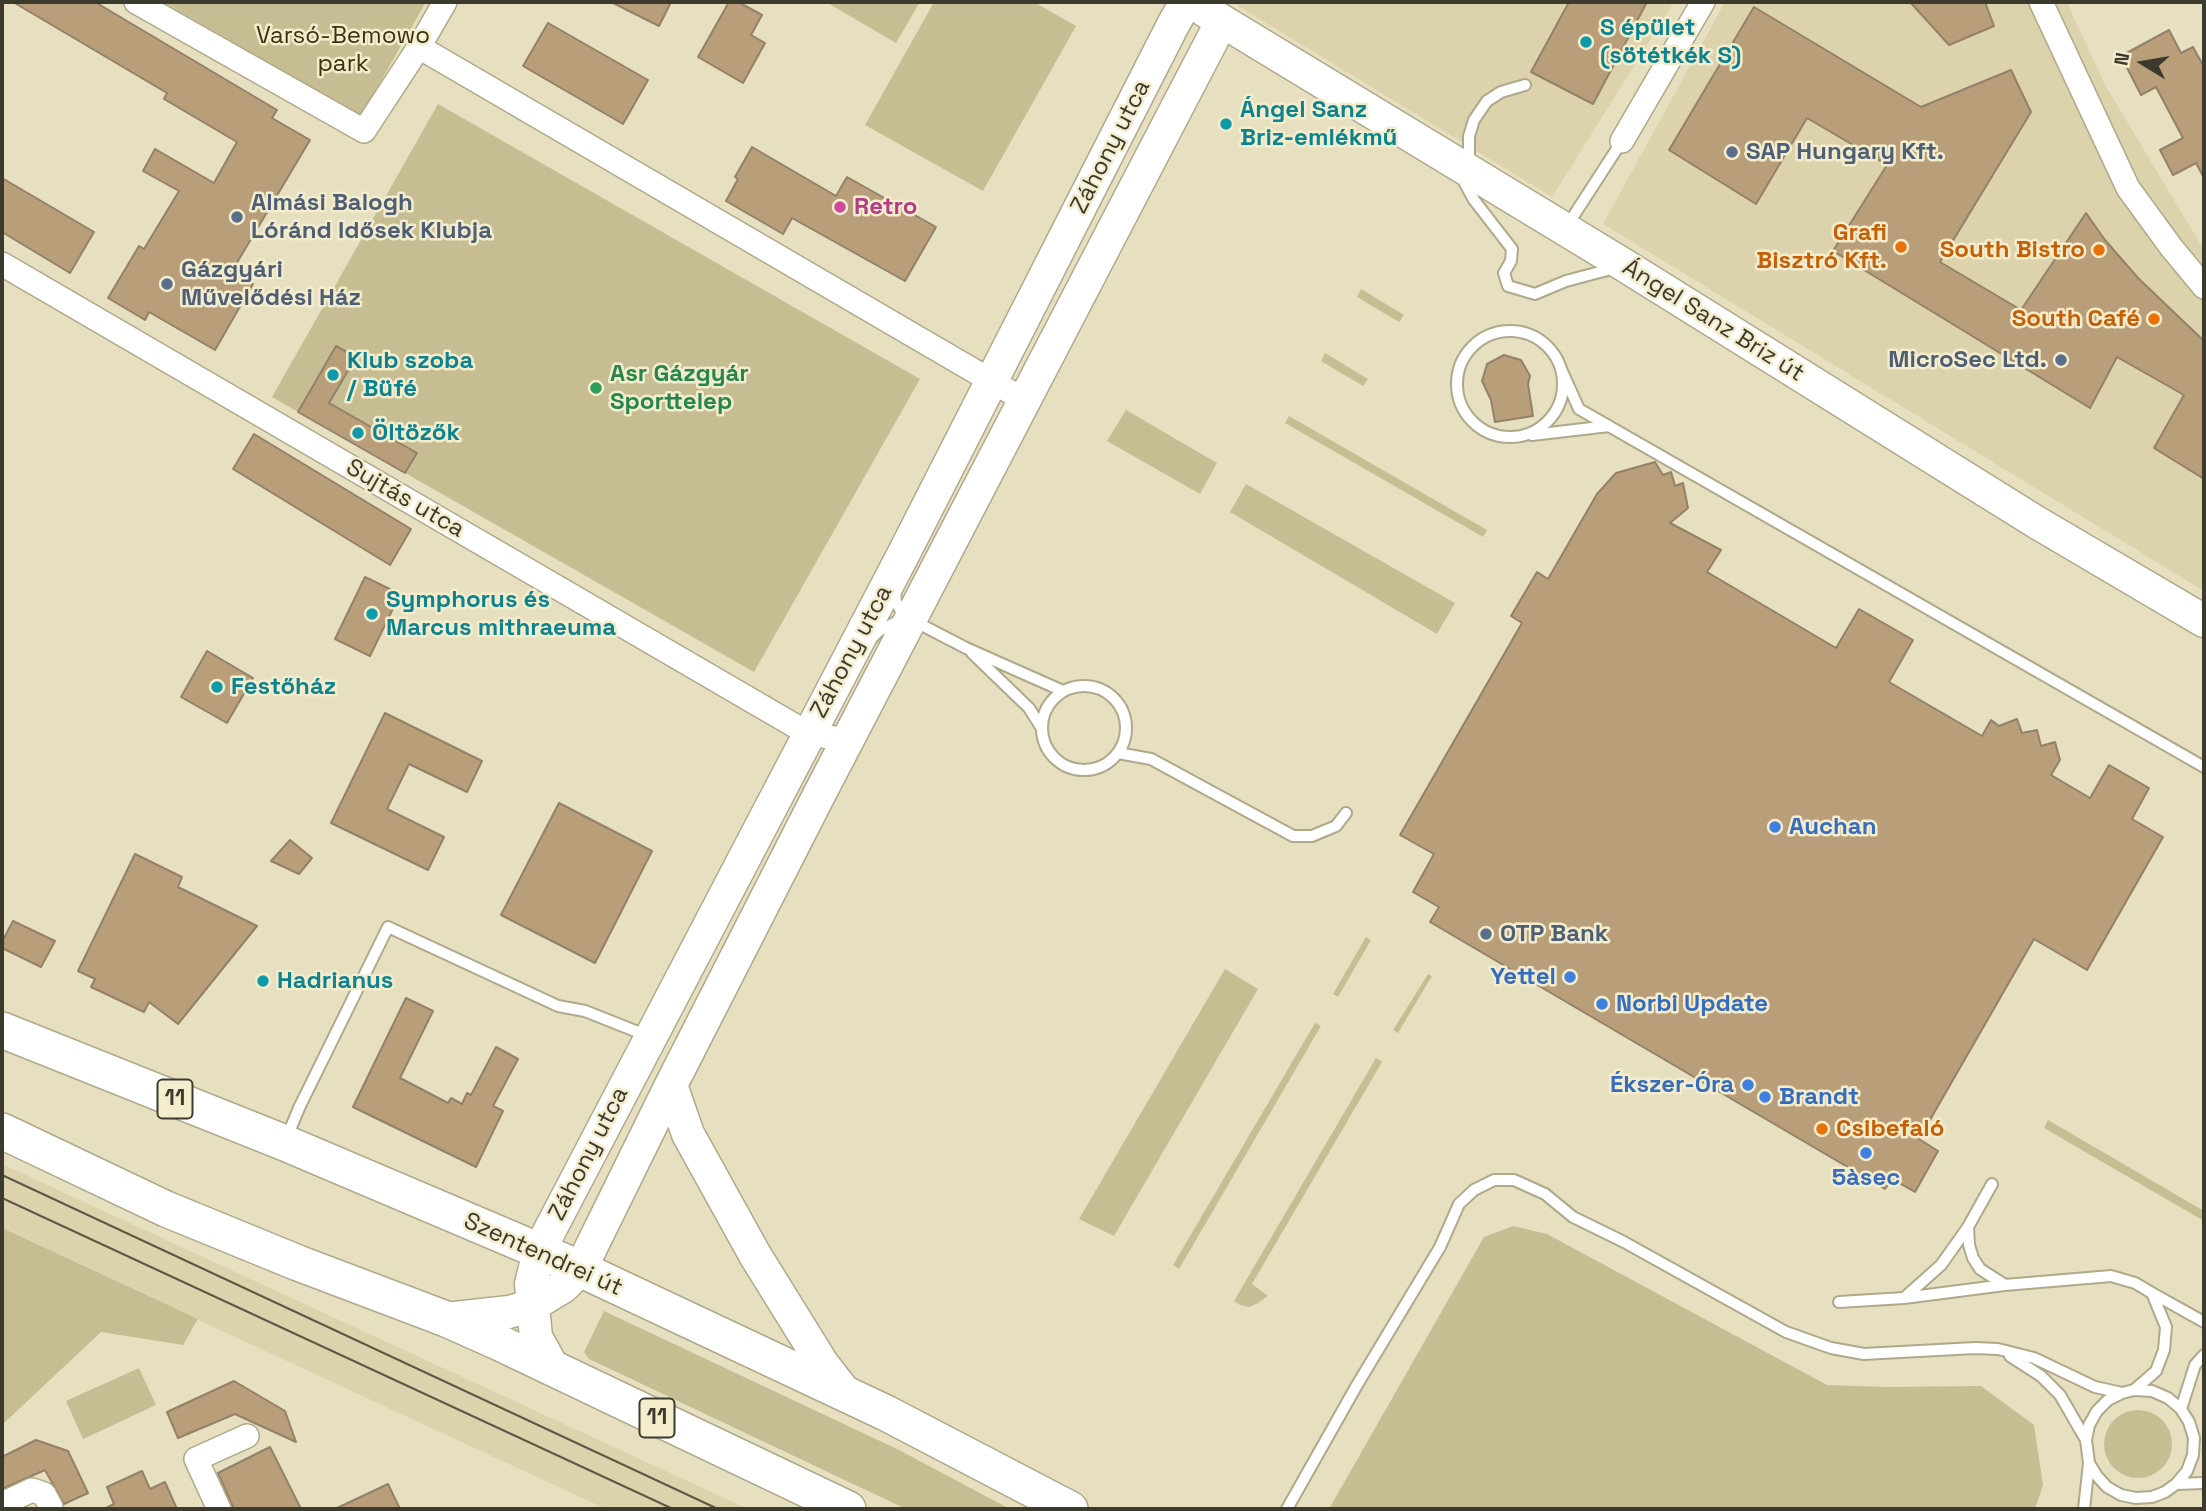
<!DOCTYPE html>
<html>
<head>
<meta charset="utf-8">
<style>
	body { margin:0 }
	#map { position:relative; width:2206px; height:1511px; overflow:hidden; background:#e7e0c0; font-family:"Space Grotesk",sans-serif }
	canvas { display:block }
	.frame { position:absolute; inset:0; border:4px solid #3c392d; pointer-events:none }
	.north { position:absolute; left:2108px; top:28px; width:70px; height:70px; -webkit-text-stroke:5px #f4edcd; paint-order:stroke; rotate:281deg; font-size:19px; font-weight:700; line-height:28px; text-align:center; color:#3c392d }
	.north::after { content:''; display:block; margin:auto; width:24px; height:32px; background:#3c392d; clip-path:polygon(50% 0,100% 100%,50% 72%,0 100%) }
</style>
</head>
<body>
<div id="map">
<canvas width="2206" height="1511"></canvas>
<div class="frame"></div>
<div class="north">N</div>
</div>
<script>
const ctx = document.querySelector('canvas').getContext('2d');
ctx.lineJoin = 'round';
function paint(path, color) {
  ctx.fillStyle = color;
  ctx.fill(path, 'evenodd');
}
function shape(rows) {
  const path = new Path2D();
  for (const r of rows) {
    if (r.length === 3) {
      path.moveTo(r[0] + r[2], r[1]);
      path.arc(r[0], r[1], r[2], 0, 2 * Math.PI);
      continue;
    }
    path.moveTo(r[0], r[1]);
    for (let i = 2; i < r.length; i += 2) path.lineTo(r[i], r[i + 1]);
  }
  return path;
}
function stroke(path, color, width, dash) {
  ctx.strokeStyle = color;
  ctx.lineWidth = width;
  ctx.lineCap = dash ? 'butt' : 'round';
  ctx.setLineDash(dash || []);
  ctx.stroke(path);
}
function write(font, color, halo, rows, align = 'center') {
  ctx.font = font + ' "Space Grotesk",sans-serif';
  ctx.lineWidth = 5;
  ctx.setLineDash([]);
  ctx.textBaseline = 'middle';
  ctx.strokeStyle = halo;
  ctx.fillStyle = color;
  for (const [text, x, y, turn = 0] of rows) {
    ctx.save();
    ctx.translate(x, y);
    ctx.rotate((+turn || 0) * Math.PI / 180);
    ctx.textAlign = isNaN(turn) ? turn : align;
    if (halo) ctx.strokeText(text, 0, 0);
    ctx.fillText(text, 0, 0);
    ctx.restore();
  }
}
paint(shape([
	[1237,2,1674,2,1552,197,1238,6],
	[1725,2,2067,2,2104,83,2204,250,2204,591,1603,224],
	[2,1164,748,1509,606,1509,2,1229]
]), '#dcd3ac');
paint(shape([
	[163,2,426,2,361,116],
	[826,2,920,2,896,43],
	[934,2,1034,2,1076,26,983,191,865,125],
	[438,104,920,379,754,672,272,397],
	[1361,289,1404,315,1399,322,1357,297],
	[1325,353,1368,379,1363,386,1321,361],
	[1126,410,1217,463,1200,494,1107,441],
	[1289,416,1487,530,1483,537,1285,423],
	[1246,484,1455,603,1437,634,1230,512],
	[1366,937,1371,940,1338,997,1333,994],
	[1225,969,1258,989,1114,1236,1079,1219],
	[1428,974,1432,976,1398,1033,1393,1030],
	[1315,1023,1321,1026,1179,1269,1173,1265],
	[1376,1058,1382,1062,1252,1284,1268,1296,1258,1303,1249,1307,1240,1305,1234,1301],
	[2048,1120,2204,1211,2204,1221,2044,1128],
	[1513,1226,1547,1234,1827,1385,1884,1387,1981,1386,2034,1425,2043,1485,2035,1509,1329,1509,1484,1237],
	[2,1228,198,1319,183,1345,101,1332,2,1425],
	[604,1311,897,1449,1010,1509,906,1509,589,1359,584,1352],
	[139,1368,156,1405,83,1439,66,1401],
	[2138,1444,34]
]), '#c7bd92');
const building = shape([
	[13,2,95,2,277,110,272,118,310,140,232,271,253,284,215,350,149,312,145,320,108,298,139,246,144,249,179,191,143,171,155,149,214,183,237,142,164,99,167,93,13,2],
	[611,2,671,2,659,26,611,2],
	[729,2,738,2,762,15,751,35,765,43,743,83,698,57,729,2],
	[1569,2,1647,2,1593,104,1531,72,1569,2],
	[1910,2,1985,2,1994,26,1949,45,1910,2],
	[1754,7,1921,107,2011,70,2031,112,1940,262,2021,310,2086,213,2105,240,2138,278,2204,341,2204,479,2154,448,2184,395,2117,357,2090,408,1833,251,1887,165,1807,118,1756,204,1669,150,1754,7],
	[548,23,648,80,623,124,523,66,548,23],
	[2169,30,2181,53,2193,47,2204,67,2204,178,2196,163,2173,175,2160,150,2183,138,2156,87,2141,95,2121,56,2169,30],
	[752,147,836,196,847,177,936,227,905,281,792,218,783,234,726,201,738,179,735,177,752,147],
	[2,178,94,232,70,273,2,232,2,178],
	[336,346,356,357,329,403,417,453,405,473,298,412,336,346],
	[1504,355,1521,360,1530,376,1528,384,1533,416,1495,422,1491,400,1482,381,1487,364,1504,355],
	[254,434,411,529,390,565,233,469,254,434],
	[1655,462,1663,475,1671,472,1675,486,1683,483,1688,508,1670,523,1721,550,1707,572,1836,648,1859,609,1913,640,1889,682,1982,736,1991,720,1999,726,2017,719,2022,733,2037,730,2041,746,2055,742,2060,760,2051,775,2090,798,2109,765,2149,788,2132,819,2163,837,2087,970,2034,939,1919,1139,1938,1151,1915,1192,1892,1179,1885,1189,1430,922,1439,907,1413,892,1434,854,1400,835,1522,623,1511,616,1537,572,1548,579,1597,494,1616,473,1655,462],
	[365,577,400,594,370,656,335,639,365,577],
	[207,651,253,678,227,723,181,697,207,651],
	[385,713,482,761,467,792,409,764,387,809,444,837,428,870,331,823,385,713],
	[559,803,652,851,595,963,501,915,559,803],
	[290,840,312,858,299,874,271,861,290,840],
	[135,854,182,877,178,887,257,926,178,1024,149,1002,144,1012,91,987,95,979,78,971,135,854],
	[13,921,55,941,41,967,2,948,4,943,2,942,13,921],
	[406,998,433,1011,400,1078,448,1103,451,1098,462,1104,467,1093,471,1095,496,1047,518,1059,493,1106,503,1111,476,1167,353,1107,406,998],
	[234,1381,285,1411,296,1442,235,1414,178,1438,167,1412,234,1381],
	[36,1440,68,1451,88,1493,64,1504,45,1470,2,1489,2,1457,36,1440],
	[270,1447,301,1509,234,1509,218,1473,270,1447],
	[142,1471,150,1489,165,1482,177,1509,104,1509,114,1504,107,1487,142,1471],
	[388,1484,400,1509,335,1509,388,1484]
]);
paint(building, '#b99e7a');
stroke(building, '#938169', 2);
const lane = shape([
	[1472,167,1469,155,1469,136,1474,120,1487,101,1501,92,1525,85],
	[1462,178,1474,200,1512,249,1511,261,1504,273,1508,286,1535,294,1566,281,1615,268],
	[1567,226,1622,141],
	[1510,384,53],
	[1561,369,1579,409,2204,767],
	[1532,435,1609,426],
	[895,590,896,602,902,613,912,620,966,648,1063,691],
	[872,638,879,631,902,619],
	[972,653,1029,708,1041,727],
	[1084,728,42],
	[1118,753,1151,759,1293,836,1312,836,1336,826,1346,813],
	[287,1137,299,1108,388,927,558,1006,585,1011,648,1036],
	[1992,1184,1968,1227,1969,1245,1973,1258,1980,1269,2005,1285],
	[2152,1293,2204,1322],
	[1904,1298,1941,1265,1968,1227],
	[1839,1302,1904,1298,2005,1285,2111,1276,2135,1283,2152,1293,2166,1327,2164,1350,2156,1371,2134,1390],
	[2010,1356,2041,1376,2060,1395,2086,1440,2089,1463,2097,1476,2107,1487,2121,1495,2136,1498,2152,1497,2165,1492,2176,1484,2187,1471,2193,1455,2194,1438,2189,1422,2181,1409,2168,1398,2152,1391,2134,1390,2122,1393,2108,1400,2097,1411,2089,1425,2086,1440],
	[2181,1409,2195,1365,2204,1355],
	[2176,1484,2204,1483],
	[1287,1509,1357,1385,1440,1247,1459,1204,1474,1190,1494,1180,1514,1180,1545,1194,1573,1217,1624,1242,1786,1332,1831,1348,1864,1354,1975,1348,1998,1349,2034,1358,2095,1387,2122,1393],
	[2084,1509,2089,1463]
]);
const street = shape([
	[136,2,364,131,419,47,445,2],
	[2041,2,2128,188,2171,247,2204,287],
	[419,47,1024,400],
	[1622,141,1703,2],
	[2,264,809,734,849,740],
	[2,1504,32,1490,44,1494,51,1507],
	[219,1509,196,1459,247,1436]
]);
const secondary = shape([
	[1204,10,1624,265,2036,522,2204,621],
	[671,1085,688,1134,755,1255,822,1363,846,1394],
	[446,1319,509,1312,533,1305,564,1286,580,1270,671,1085,819,795,1222,21],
	[553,1368,536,1337,531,1284,539,1251,904,553,1174,23,1186,2]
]);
const primary = shape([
	[2,1030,285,1143,563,1261,886,1413,1070,1509],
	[2,1131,166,1209,298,1263,446,1319,500,1343,848,1509]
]);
stroke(lane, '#afa88b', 14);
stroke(street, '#afa88b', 26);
stroke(secondary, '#afa88b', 35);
stroke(primary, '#afa88b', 38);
stroke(lane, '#fff', 10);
stroke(street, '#fff', 23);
stroke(secondary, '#fff', 32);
stroke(primary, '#fff', 35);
stroke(shape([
	[2,1175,718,1509],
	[2,1198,673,1509]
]), '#5b5848', 2);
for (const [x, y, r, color] of [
	[1586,42,7,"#0f9aa8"],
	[1226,124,7,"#0f9aa8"],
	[1732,152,7,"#5c6f8a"],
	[840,207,7,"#d1479c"],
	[237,217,7,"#5c6f8a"],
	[1901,247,7,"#e8710a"],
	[2099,250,7,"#e8710a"],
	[167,284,7,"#5c6f8a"],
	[2154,319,7,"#e8710a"],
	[2061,360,7,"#5c6f8a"],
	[333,375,7,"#0f9aa8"],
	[596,388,7,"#2e9e5b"],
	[358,433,7,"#0f9aa8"],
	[372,614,7,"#0f9aa8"],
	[217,687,7,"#0f9aa8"],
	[1775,827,7,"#3f7fe0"],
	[1486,934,7,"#5c6f8a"],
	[1570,977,7,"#3f7fe0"],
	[263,981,7,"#0f9aa8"],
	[1602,1004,7,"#3f7fe0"],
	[1748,1085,7,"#3f7fe0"],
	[1765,1097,7,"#3f7fe0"],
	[1822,1129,7,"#e8710a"],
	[1866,1153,7,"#3f7fe0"]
]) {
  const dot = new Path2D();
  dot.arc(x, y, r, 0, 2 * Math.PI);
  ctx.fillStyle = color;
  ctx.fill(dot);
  stroke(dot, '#f4edcd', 2.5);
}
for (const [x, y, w] of [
	[175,1099,35],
	[657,1418,35]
]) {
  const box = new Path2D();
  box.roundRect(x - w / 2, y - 19.5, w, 39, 5);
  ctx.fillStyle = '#f4edcd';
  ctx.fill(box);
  stroke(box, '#3c392d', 2);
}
write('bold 23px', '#3c392d', null, [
	["11",175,1099],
	["11",657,1418]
]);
write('bold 24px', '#0d838f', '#f4edcd', [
	["S épület",1600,28],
	["(sötétkék S)",1600,56],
	["Ángel Sanz",1240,110],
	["Briz-emlékmű",1240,138],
	["Klub szoba",347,361],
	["/ Büfé",347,389],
	["Öltözők",372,433],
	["Symphorus és",386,600],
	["Marcus mithraeuma",386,628],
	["Festőház",231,687],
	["Hadrianus",277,981]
], 'left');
write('24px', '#3a320e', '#f4edcd', [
	["Varsó-Bemowo",343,36],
	["park",343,64]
]);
write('24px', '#3c392d', '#f4edcd', [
	["Záhony utca",1111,147,-63],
	["Ángel Sanz Briz út",1713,321,32],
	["Sujtás utca",405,499,30],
	["Záhony utca",852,652,-62],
	["Záhony utca",589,1154,-63],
	["Szentendrei út",543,1255,24]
]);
write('bold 24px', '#4e5e75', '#f4edcd', [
	["SAP Hungary Kft.",1746,152],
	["Almási Balogh",251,203],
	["Lóránd Idősek Klubja",251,231],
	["Gázgyári",181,270],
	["Művelődési Ház",181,298],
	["MicroSec Ltd.",2047,360,"right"],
	["OTP Bank",1500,934]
], 'left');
write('bold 24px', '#b23c85', '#f4edcd', [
	["Retro",854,207]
], 'left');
write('bold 24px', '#c56008', '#f4edcd', [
	["Grafi",1887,233],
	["Bisztró Kft.",1887,261],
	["South Bistro",2085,250],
	["South Café",2140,319],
	["Csibefaló",1836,1129,"left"]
], 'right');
write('bold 24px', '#27864d', '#f4edcd', [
	["Asr Gázgyár",610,374],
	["Sporttelep",610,402]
], 'left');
write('bold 24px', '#366cbe', '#f4edcd', [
	["Auchan",1789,827],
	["Yettel",1556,977,"right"],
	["Norbi Update",1616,1004],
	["Ékszer-Óra",1734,1085,"right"],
	["Brandt",1779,1097],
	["5àsec",1866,1178,"center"]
], 'left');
</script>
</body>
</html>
